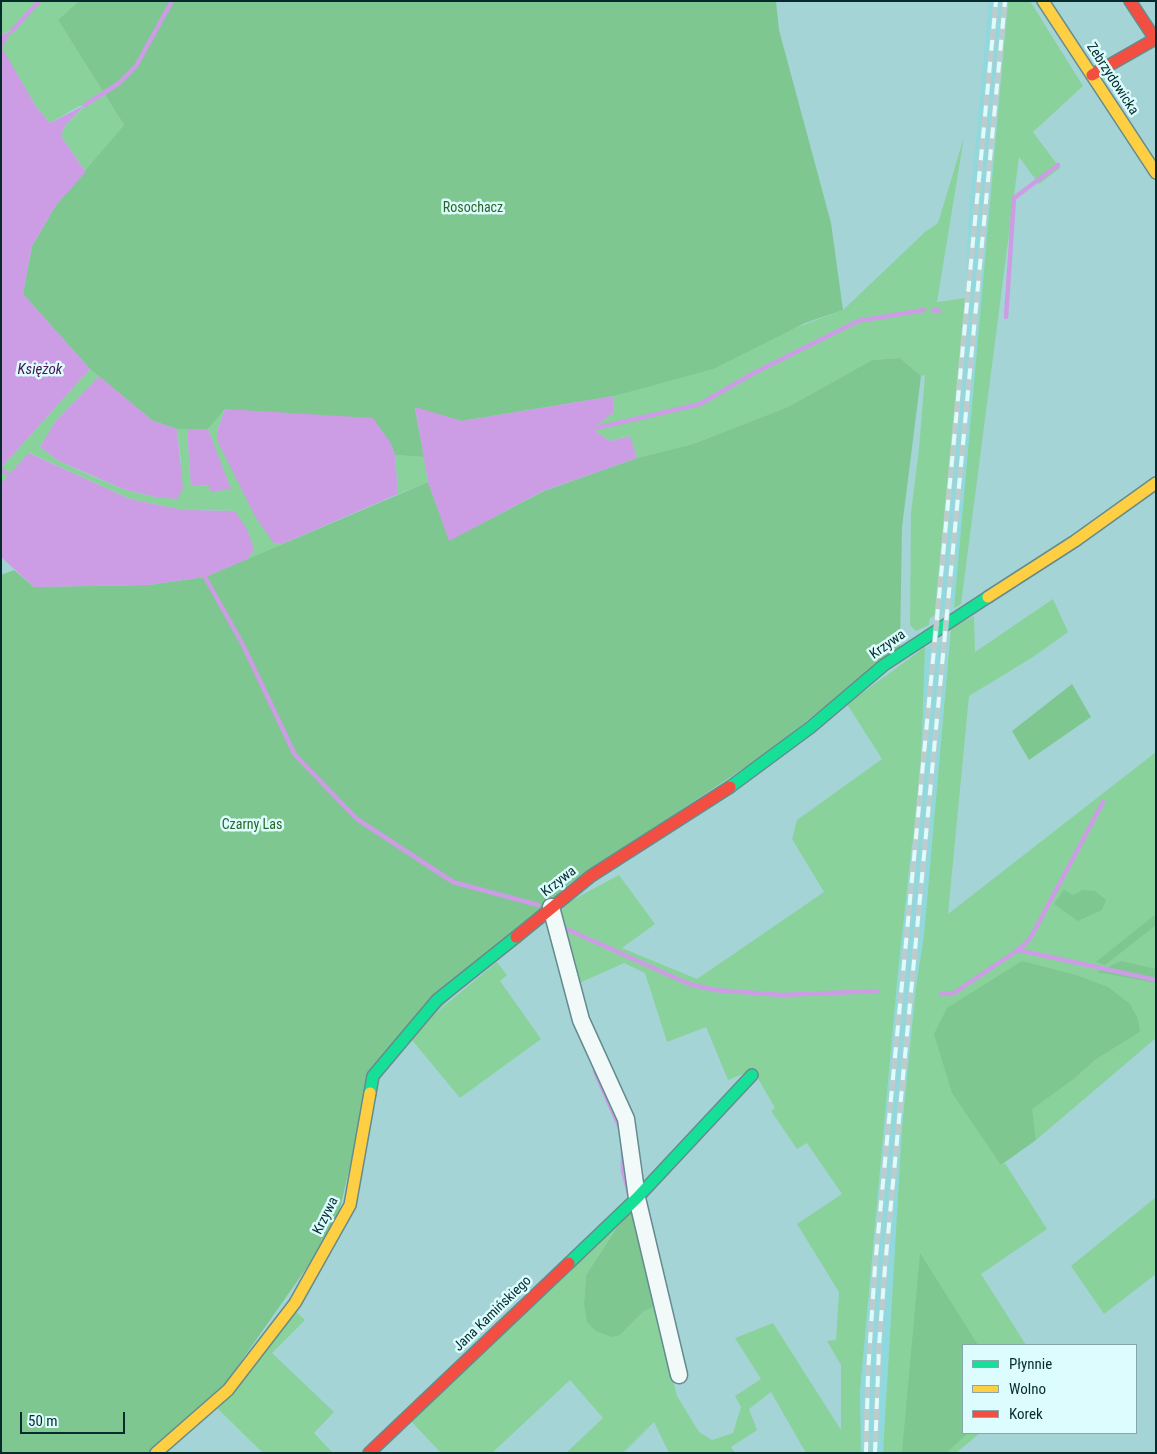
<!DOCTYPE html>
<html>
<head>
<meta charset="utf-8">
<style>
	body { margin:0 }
	#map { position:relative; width:1157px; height:1454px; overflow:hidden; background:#a5d4d7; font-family:"Roboto Condensed",sans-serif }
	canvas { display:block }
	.frame { position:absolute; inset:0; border:2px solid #052b2d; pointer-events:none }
	.legend { position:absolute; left:962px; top:1344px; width:175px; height:90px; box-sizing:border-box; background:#ddfcfe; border:1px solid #87a8aa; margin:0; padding:6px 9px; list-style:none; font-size:15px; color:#052b2d }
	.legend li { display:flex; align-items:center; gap:10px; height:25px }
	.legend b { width:25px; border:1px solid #87a8aa }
	.scale { position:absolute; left:20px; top:1412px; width:105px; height:22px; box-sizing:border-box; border:2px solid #052b2d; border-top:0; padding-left:6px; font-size:15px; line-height:18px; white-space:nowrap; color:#052b2d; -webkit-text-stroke:4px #ddfcfe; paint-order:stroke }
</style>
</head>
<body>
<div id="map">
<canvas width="1157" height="1454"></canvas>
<div class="frame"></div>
<ul class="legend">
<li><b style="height:6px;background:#16e098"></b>Płynnie</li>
<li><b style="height:6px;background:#ffcf43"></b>Wolno</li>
<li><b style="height:6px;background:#f24e42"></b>Korek</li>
</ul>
<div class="scale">50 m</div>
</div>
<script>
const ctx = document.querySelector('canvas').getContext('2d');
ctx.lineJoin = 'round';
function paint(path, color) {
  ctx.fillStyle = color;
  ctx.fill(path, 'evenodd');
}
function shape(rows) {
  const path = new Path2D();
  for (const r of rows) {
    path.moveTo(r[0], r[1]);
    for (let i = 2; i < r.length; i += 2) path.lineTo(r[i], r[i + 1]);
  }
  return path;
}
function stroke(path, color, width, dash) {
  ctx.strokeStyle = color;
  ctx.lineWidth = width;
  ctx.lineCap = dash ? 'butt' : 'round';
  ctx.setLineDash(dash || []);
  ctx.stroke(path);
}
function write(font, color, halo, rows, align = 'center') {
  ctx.font = font + ' "Roboto Condensed",sans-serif';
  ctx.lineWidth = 5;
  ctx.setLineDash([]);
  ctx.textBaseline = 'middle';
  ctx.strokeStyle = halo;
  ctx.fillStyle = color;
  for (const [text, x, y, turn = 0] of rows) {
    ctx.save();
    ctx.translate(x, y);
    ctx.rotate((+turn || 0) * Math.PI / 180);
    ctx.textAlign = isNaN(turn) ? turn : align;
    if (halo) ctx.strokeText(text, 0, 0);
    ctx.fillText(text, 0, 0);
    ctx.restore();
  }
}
paint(shape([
	[989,1,1008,1,990,210,954,608,935,615,966,299,968,223],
	[949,640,924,935,916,987,902,1128,883,1453,861,1453,860,1391,898,972,912,844,919,825,925,647,927,648]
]), '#8fd9de');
paint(shape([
	[1,1,79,1,58,20,124,125,86,172,61,136,64,127,85,106,79,106,50,123,37,108,1,48,10,31,1,35],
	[1008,1,1030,1,1083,86,1033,132,1060,168,1039,184,1019,157,961,604,954,608],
	[964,137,937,302,966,298,935,615,930,618,929,625,916,631,910,625,911,513,919,449,925,375,921,376,900,358,872,360,788,407,693,444,637,458,629,436,610,441,592,429,613,413,614,396,843,310,925,232,938,223],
	[90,369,99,376,55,422,40,447,59,461,85,473,123,489,155,497,181,462,177,429,187,429,191,486,210,485,210,491,230,489,208,429,225,409,217,431,218,440,274,543,282,544,248,559,254,550,235,511,183,510,130,499,30,453,1,483,1,468],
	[395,455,424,457,428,482,398,494],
	[1053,599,1068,632,1033,657,969,696,948,914,1156,752,1156,1038,1036,1140,1031,1109,1074,1079,1095,1060,1140,1032,1076,975,1002,1165,1005,1163,1047,1229,981,1274,1026,1345,963,1345,963,1433,980,1433,956,1453,883,1453,902,1128,916,987,924,935,951,628,974,616,975,652],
	[925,647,919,825,912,844,898,972,860,1391,861,1453,806,1453,771,1392,749,1409,757,1430,731,1447,735,1453,669,1453,654,1422,623,1453,566,1453,603,1418,570,1380,492,1453,441,1453,409,1419,627,1212,586,1275,584,1303,620,1335,643,1312,655,1306,677,1396,699,1432,712,1440,733,1433,741,1407,735,1396,761,1379,735,1338,773,1323,841,1430,841,1365,827,1341,836,1340,839,1292,797,1224,842,1194,807,1143,797,1149,771,1111,775,1108,753,1070,728,1080,706,1027,667,1042,645,973,624,963,575,985,560,913,567,903,619,875,655,924,622,948,697,979,824,892,792,839,797,820,882,759,847,704],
	[497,962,507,975,500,981,541,1039,460,1098,412,1040,432,1016],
	[1156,1197,1156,1274,1104,1314,1071,1266],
	[293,1309,305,1320,272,1353,334,1412,314,1433,333,1453,263,1453,216,1407]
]), '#8ad29b');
paint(shape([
	[79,1,776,1,779,30,831,223,843,310,805,323,713,369,614,396,462,421,415,408,424,457,395,455,390,442,225,409,208,429,177,429,153,421,90,369,23,294,32,246,56,205,124,125,58,20],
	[900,358,921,376,902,527,900,647,764,755,570,883,371,1075,336,1226,223,1387,149,1453,1,1453,1,575,14,570,34,587,148,585,205,577,428,482,450,540,544,491,637,458,693,444,788,407,872,360],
	[1072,684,1091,717,1029,760,1012,731],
	[1064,890,1073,895,1083,890,1095,891,1106,900,1102,910,1078,921,1054,904],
	[1156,914,1156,925,1105,965,1096,962],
	[1022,961,1076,975,1108,987,1130,1004,1138,1019,1140,1032,1095,1060,1074,1079,1032,1109,1036,1140,1001,1165,952,1093,934,1034,947,1008],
	[1121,961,1156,969,1156,983,1097,972],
	[635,1211,655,1306,643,1312,620,1335,612,1337,596,1331,587,1322,584,1303,586,1275,627,1212],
	[920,1253,978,1345,963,1345,963,1433,968,1433,946,1453,902,1453]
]), '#7ec790');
paint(shape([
	[12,31,2,48,37,108,50,123,85,105,64,127,61,136,86,172,56,205,32,246,23,294,90,369,1,468,1,35],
	[99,376,153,421,177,429,183,489,177,499,155,497,123,489,59,461,40,447,55,422],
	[614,396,613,413,592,429,610,441,630,436,637,458,543,491,449,541,428,482,415,407,462,421],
	[225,409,373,418,390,442,395,455,398,494,282,544,274,543,256,518,217,440,217,432],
	[187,429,208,429,231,489,210,492,209,485,191,486],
	[29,453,130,499,183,510,235,511,248,531,254,550,248,559,205,577,148,585,34,587,1,557,1,483]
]), '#cc9de4');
stroke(shape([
	[12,31,39,1],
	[85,105,118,84,136,66,172,1],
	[933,310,939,311],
	[1006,317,1014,198,1058,165],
	[592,429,700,404,752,374,858,321,924,310],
	[1,469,9,475],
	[205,577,243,645,295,755,357,819,453,882,538,905],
	[562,927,689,984,715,990,782,995,877,991],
	[1018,950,1030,939,1103,802],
	[941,994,954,993,1018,950,1156,980],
	[595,1071,620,1128],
	[623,1150,623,1171,629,1194]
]), '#cc9de4', 4.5);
const street = shape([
	[551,907,581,1020,626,1119,637,1198,679,1375]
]);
const fast = shape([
	[730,787,811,727,884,665,988,597],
	[370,1093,373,1076,437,1000,516,937],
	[569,1263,637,1198,752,1075]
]);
const slow = shape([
	[1043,1,1156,173],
	[988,597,1075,541,1156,483],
	[156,1453,228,1390,295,1303,350,1205,370,1093]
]);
const jam = shape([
	[1092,75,1155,39,1130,1],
	[516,937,591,876,730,787],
	[369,1453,569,1263]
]);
stroke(street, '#648c8f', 19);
stroke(fast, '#648c8f', 14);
stroke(slow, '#648c8f', 14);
stroke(jam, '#648c8f', 14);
stroke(street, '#f2f9f9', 16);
stroke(fast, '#16e098', 11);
stroke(slow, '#ffcf43', 11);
stroke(jam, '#f24e42', 11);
const rail = shape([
	[866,1453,868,1373,875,1266,996,1],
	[875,1453,879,1346,885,1267,1005,1]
]);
stroke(rail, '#bccbcc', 5.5);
stroke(rail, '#ddfcfe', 4, [11]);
write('14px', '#052b2d', '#ddfcfe', [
	["Zebrzydowicka",1112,79,57],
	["Krzywa",888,645,-35],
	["Krzywa",559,882,-38],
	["Krzywa",326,1216,-64],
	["Jana Kamińskiego",493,1314,-44]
]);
write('14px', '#296724', '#ddfcfe', [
	["Rosochacz",473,208],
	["Czarny Las",252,825]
]);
write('italic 15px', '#4a1453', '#ddfcfe', [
	["Księżok",40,370]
]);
</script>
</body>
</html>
